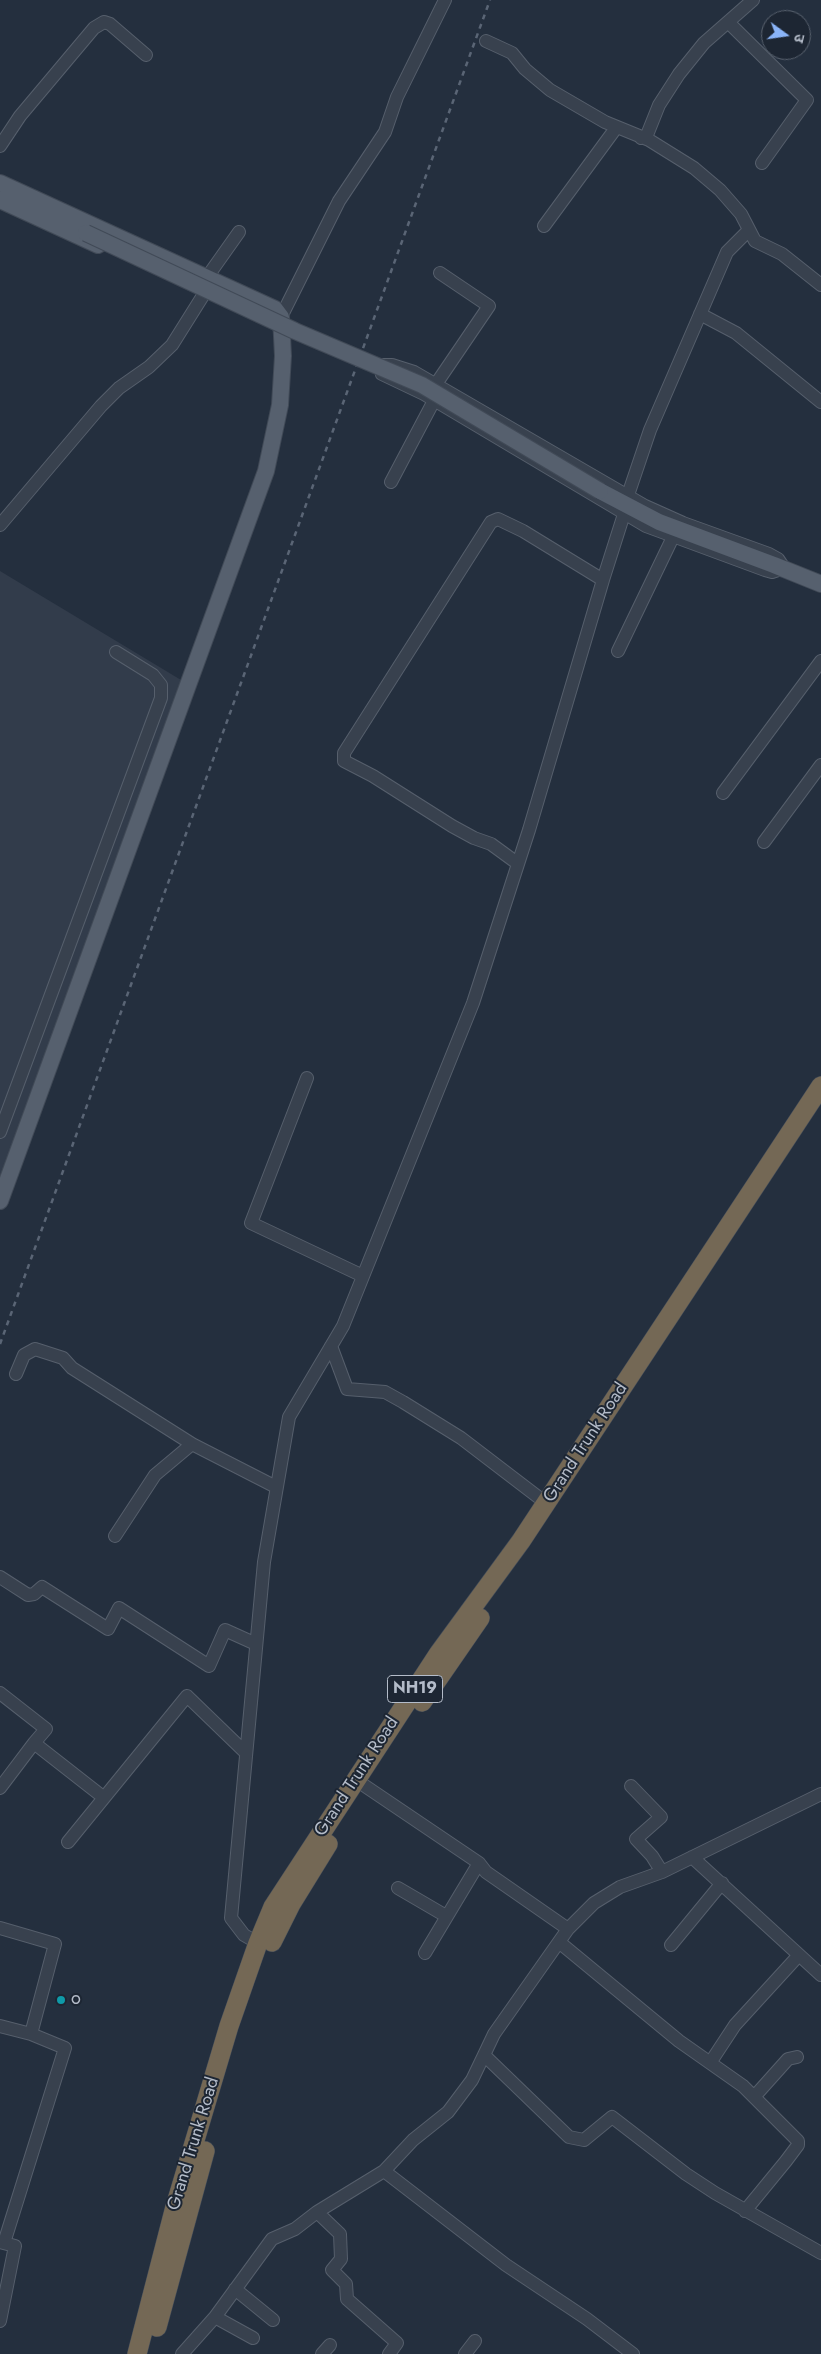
<!DOCTYPE html>
<html>
<head>
<meta charset="utf-8">
<style>
	body { margin:0 }
	#map { position:relative; width:821px; height:2354px; overflow:hidden; background:#242f3e; font-family:Jost,"Noto Sans Devanagari",sans-serif }
	canvas { display:block }
	.north { position:absolute; left:761px; top:10px; width:50px; height:50px; box-sizing:border-box; background:#1d2633; border:1px solid #59626f; border-radius:50%; rotate:104deg; font-size:14px; font-weight:700; line-height:20px; text-align:center; color:#b4bcc9 }
	.north::after { content:''; display:block; margin:auto; width:18px; height:22px; background:#8ab4f8; clip-path:polygon(50% 0,100% 100%,50% 72%,0 100%) }
</style>
</head>
<body>
<div id="map">
<canvas width="821" height="2354"></canvas>
<div class="north">उ</div>
</div>
<script>
const ctx = document.querySelector('canvas').getContext('2d');
ctx.lineJoin = 'round';
function paint(path, color) {
  ctx.fillStyle = color;
  ctx.fill(path, 'evenodd');
}
function shape(rows) {
  const path = new Path2D();
  for (const r of rows) {
    path.moveTo(r[0], r[1]);
    for (let i = 2; i < r.length; i += 2) path.lineTo(r[i], r[i + 1]);
  }
  return path;
}
function stroke(path, color, width, dash) {
  ctx.strokeStyle = color;
  ctx.lineWidth = width;
  ctx.lineCap = dash ? 'butt' : 'round';
  ctx.setLineDash(dash || []);
  ctx.stroke(path);
}
function write(font, color, halo, rows, align = 'center') {
  ctx.font = font + ' Jost,sans-serif';
  ctx.lineWidth = 4;
  ctx.setLineDash([]);
  ctx.textBaseline = 'middle';
  ctx.strokeStyle = halo;
  ctx.fillStyle = color;
  for (const [text, x, y, turn = 0] of rows) {
    ctx.save();
    ctx.translate(x, y);
    ctx.rotate((+turn || 0) * Math.PI / 180);
    ctx.textAlign = isNaN(turn) ? turn : align;
    if (halo) ctx.strokeText(text, 0, 0);
    ctx.fillText(text, 0, 0);
    ctx.restore();
  }
}
paint(shape([
	[0,571,186,683,0,1190]
]), '#323c4b');
const minor = shape([
	[729,23,807,100,762,163],
	[486,41,512,53,525,69,550,90,605,122,649,140,694,168,720,190,741,214,755,241,782,254,821,285],
	[641,138,647,135,659,105,679,74,704,43,753,0],
	[0,146,20,116,94,28,104,22,110,24,146,55],
	[544,226,616,128],
	[700,314,736,333,821,402],
	[281,317,339,201,385,132,397,97,445,0],
	[384,365,392,365,414,372,645,506,683,523,769,554,778,559,784,568,772,572,765,570,646,526,424,394,382,374,384,365],
	[436,384,489,306,440,273],
	[391,482,438,393],
	[628,495,650,430,727,252,749,230],
	[0,525,101,406,119,388,149,367,172,345,204,294,210,273,239,232],
	[618,651,673,537],
	[723,793,821,661],
	[764,842,821,765],
	[517,863,491,844,474,838,452,826,373,776,344,761,344,753,491,522,498,519,523,531,603,580,624,514],
	[307,1078,251,1223,363,1276],
	[0,1132,161,698,161,685,153,675,116,652],
	[331,1346,347,1389,385,1392,403,1402,461,1438,546,1503],
	[16,1374,24,1355,35,1349,63,1358,72,1368,192,1444],
	[115,1536,155,1475,192,1444,276,1487],
	[0,1577,28,1595,34,1594,42,1587,108,1629,119,1608,209,1666,225,1630,256,1644],
	[0,1693,46,1729,34,1743],
	[365,1786,479,1863,486,1872,568,1929],
	[631,1786,661,1817,636,1839,652,1856,662,1872],
	[0,1788,34,1743,103,1797],
	[821,1794,662,1872,620,1887,594,1903,568,1929,494,2034,484,2055,569,2137,584,2140,612,2117,686,2174,715,2193,821,2253],
	[68,1842,187,1696,246,1753],
	[692,1857,821,1975],
	[398,1888,446,1916],
	[0,1928,55,1944,31,2034],
	[559,1942,679,2041,743,2086,798,2141,798,2145,786,2161,745,2211],
	[258,1943,244,1935,231,1918,264,1562,289,1417,343,1326,473,1003,529,830,603,580],
	[671,1945,722,1883],
	[425,1953,479,1863],
	[0,2026,31,2034,65,2048,4,2243],
	[710,2063,735,2025,799,1955],
	[754,2097,788,2059,797,2057],
	[384,2171,506,2265,587,2319,633,2354],
	[317,2212,340,2234,341,2259,332,2270,346,2284,347,2299,397,2343,389,2354],
	[0,2242,15,2246,0,2321],
	[235,2289,273,2320],
	[215,2317,253,2338],
	[182,2354,215,2317,272,2239,295,2229,317,2212,384,2171,413,2140,448,2112,472,2080,484,2055],
	[322,2354,330,2345],
	[465,2354,475,2341]
]);
const major = shape([
	[0,183,275,309,281,317,283,356,280,405,266,471,0,1201],
	[0,200,98,245],
	[600,491,659,522,774,565,821,584]
]);
const highway = shape([
	[422,1702,480,1618],
	[272,1942,291,1904,328,1844],
	[157,2327,205,2151],
	[137,2354,175,2207,229,2026,258,1943,273,1907,439,1653,521,1541,821,1086]
]);
stroke(minor, '#565f6c', 14);
stroke(major, '#414a57', 18);
stroke(highway, '#434c59', 20);
stroke(minor, '#38414e', 12);
stroke(major, '#56606e', 16);
stroke(highway, '#746855', 19);
stroke(shape([
	[0,1344,490,0]
]), '#5a6575', 2.5, [5, 5]);
const majorBridge = shape([
	[86,233,295,331,422,385,600,491]
]);
stroke(majorBridge, '#414a57', 18, []);
stroke(majorBridge, '#56606e', 16);
for (const [x, y, r, color] of [
	[61,2000,5,"#0f9aa8"]
]) {
  const dot = new Path2D();
  dot.arc(x, y, r, 0, 2 * Math.PI);
  ctx.fillStyle = color;
  ctx.fill(dot);
  stroke(dot, '#1d2633', 2);
}
for (const [x, y, w] of [
	[415,1689,55]
]) {
  const box = new Path2D();
  box.roundRect(x - w / 2, y - 13.5, w, 27, 4);
  ctx.fillStyle = '#1d2633';
  ctx.fill(box);
  stroke(box, '#b4bcc9', 1);
}
write('bold 16px', '#b4bcc9', null, [
	["NH19",415,1689]
]);
write('18px', '#b4bcc9', '#1d2633', [
	["Grand Trunk Road",586,1443,-57],
	["Grand Trunk Road",357,1777,-57],
	["Grand Trunk Road",194,2144,-73]
]);
write('18px', '#b4bcc9', '#1d2633', [
	["o",71,2000]
], 'left');
</script>
</body>
</html>
